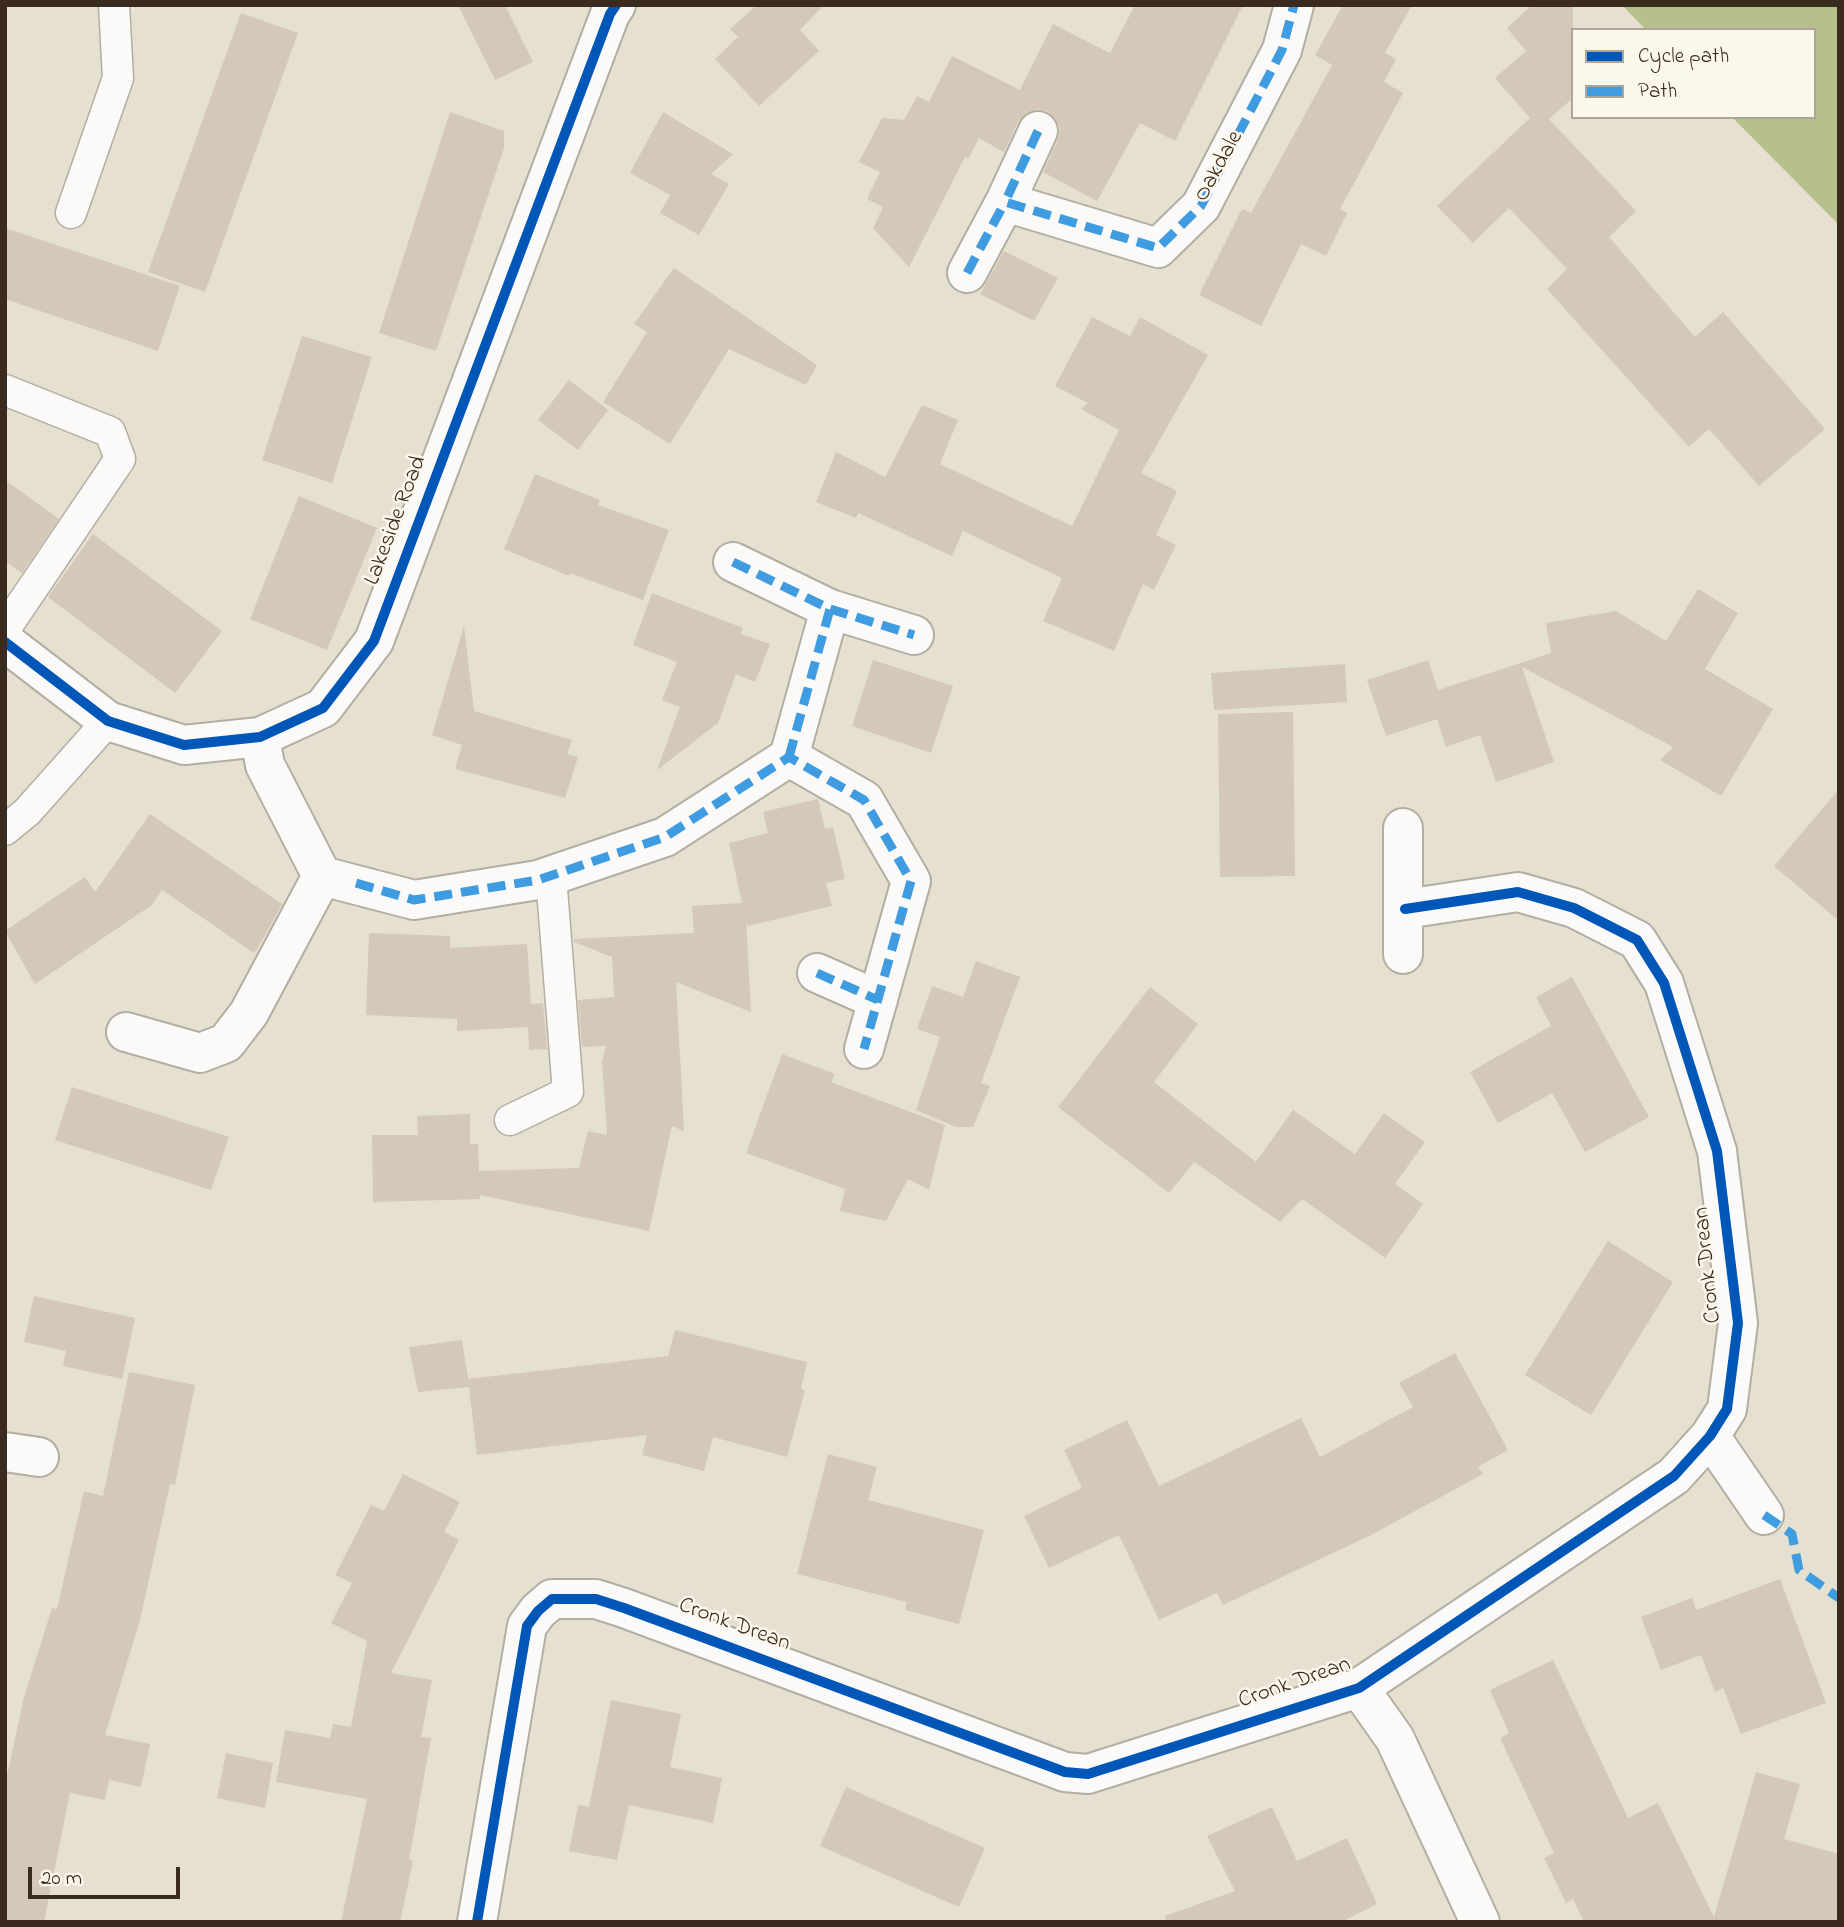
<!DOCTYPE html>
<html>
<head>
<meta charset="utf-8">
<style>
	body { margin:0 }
	#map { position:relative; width:1844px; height:1927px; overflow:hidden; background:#e6e0d0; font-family:"Indie Flower",sans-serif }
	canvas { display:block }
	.frame { position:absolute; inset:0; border:7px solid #3b2a1e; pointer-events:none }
	.legend { position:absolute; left:1571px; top:28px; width:245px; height:91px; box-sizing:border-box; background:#fbf7ec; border:2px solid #aea59a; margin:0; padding:9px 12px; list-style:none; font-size:21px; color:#3b2a1e }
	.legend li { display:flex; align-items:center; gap:14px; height:35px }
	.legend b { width:35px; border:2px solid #aea59a }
	.scale { position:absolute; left:28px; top:1867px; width:152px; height:32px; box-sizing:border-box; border:4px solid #3b2a1e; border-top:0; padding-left:9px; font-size:21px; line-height:24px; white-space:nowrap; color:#3b2a1e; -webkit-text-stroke:5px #fbf7ec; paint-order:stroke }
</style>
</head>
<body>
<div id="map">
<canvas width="1844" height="1927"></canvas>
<div class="frame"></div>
<ul class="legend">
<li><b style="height:9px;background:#0057b8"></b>Cycle path</li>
<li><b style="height:9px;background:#3f9ce0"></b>Path</li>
</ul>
<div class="scale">20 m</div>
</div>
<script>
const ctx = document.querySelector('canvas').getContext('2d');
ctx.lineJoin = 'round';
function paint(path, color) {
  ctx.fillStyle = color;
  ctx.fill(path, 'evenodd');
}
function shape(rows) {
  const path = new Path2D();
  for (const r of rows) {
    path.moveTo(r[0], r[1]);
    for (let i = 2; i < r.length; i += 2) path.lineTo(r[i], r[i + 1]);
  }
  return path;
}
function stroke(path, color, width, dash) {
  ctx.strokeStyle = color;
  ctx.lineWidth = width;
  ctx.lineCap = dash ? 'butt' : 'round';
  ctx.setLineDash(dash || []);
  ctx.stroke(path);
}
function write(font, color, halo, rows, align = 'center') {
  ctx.font = font + ' "Indie Flower",sans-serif';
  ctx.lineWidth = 5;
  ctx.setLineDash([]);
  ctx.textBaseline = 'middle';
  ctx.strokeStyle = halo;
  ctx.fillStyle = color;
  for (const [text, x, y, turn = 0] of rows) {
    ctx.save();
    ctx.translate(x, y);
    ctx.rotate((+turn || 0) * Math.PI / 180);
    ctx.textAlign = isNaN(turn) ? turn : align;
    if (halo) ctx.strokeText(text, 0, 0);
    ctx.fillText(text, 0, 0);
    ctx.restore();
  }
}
paint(shape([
	[1622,5,1839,5,1839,225,1732,117,1814,117,1814,30,1646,30]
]), '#b6c08d');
paint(shape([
	[458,5,505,5,533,62,495,80],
	[757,5,824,5,800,30,819,51,759,106,715,59,738,37,730,29],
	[1135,5,1243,5,1175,141,1140,123,1097,201,1043,172,1058,140,1060,128,1055,118,1047,111,1037,109,1026,113,1018,122,1004,152,979,138,968,159,965,157,909,267,873,228,883,207,867,199,880,172,859,162,882,118,904,120,917,96,929,102,952,56,1020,90,1053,24,1110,53],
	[1343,5,1412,5,1385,53,1396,59,1384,82,1403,93,1340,209,1347,213,1326,256,1301,244,1261,326,1199,295,1242,209,1251,213,1332,65,1315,55],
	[1532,5,1573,5,1573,98,1549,119,1636,211,1609,237,1695,337,1723,312,1825,429,1759,486,1709,429,1689,447,1547,289,1567,269,1509,208,1473,243,1437,206,1530,118,1495,78,1526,51,1507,28],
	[241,13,298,33,205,292,148,272],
	[450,112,504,131,504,148,436,351,379,333],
	[663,112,733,154,711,174,729,184,699,235,660,213,670,195,630,173],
	[5,228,180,286,158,351,5,299],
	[1004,251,1058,278,1034,321,980,294],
	[674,268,817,365,806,385,729,349,670,444,603,402,647,332,634,324],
	[1092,317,1130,336,1140,317,1208,355,1141,473,1177,491,1156,535,1176,545,1154,590,1143,584,1114,651,1043,621,1062,578,963,531,952,556,858,513,856,518,816,502,836,452,885,477,922,405,958,420,940,464,1072,526,1119,430,1081,409,1088,403,1055,386],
	[302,336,372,357,332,483,262,460],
	[569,380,608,410,578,450,538,420],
	[535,474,600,500,598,505,669,530,643,600,570,573,569,576,504,549],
	[5,480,59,519,22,573,5,561],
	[299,496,377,528,327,650,250,619],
	[93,534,222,631,175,693,48,597],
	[1698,589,1738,613,1705,669,1773,709,1721,796,1660,760,1673,747,1522,667,1554,762,1496,782,1480,735,1446,747,1437,719,1386,736,1367,680,1428,660,1438,690,1551,653,1546,623,1616,611,1666,641],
	[652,593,743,628,741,634,770,644,755,682,736,674,718,723,657,770,680,707,662,700,677,662,633,645],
	[464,626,474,711,572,740,567,754,578,757,565,798,455,769,462,745,432,735],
	[873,660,953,686,931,753,852,726],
	[1345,664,1347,702,1214,710,1211,673],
	[1293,712,1295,876,1220,877,1218,714],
	[1839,789,1839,921,1774,866],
	[818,799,825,829,833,827,845,879,826,883,832,906,747,926,746,921,751,1012,676,982,684,1131,672,1126,649,1231,480,1195,480,1199,373,1202,372,1135,418,1135,417,1116,470,1114,470,1144,478,1144,479,1171,579,1168,588,1131,607,1135,602,1062,606,1046,582,1047,578,1000,614,997,612,957,574,942,574,939,694,933,692,906,742,903,729,843,768,833,763,812],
	[150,814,282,904,263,939,254,953,162,890,152,905,35,984,5,931,85,877,95,892],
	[369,933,450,936,450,948,527,944,531,1004,543,1003,547,1049,529,1050,528,1027,457,1031,457,1019,366,1015],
	[976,961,1020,977,981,1083,990,1086,973,1127,956,1127,916,1110,940,1037,917,1029,932,986,963,997],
	[1572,977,1649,1117,1585,1152,1552,1093,1498,1123,1470,1072,1551,1026,1536,997],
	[1150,987,1198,1024,1154,1082,1256,1162,1293,1110,1355,1154,1384,1113,1425,1142,1395,1184,1423,1204,1385,1258,1302,1199,1280,1222,1194,1162,1169,1193,1058,1107],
	[782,1054,835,1074,831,1082,945,1125,929,1190,908,1179,886,1221,840,1211,845,1189,746,1153],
	[72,1087,229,1137,211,1190,55,1140],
	[1608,1241,1673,1282,1591,1415,1525,1375],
	[34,1296,135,1318,122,1379,63,1366,66,1351,24,1342],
	[675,1330,807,1362,801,1389,805,1390,787,1457,713,1437,704,1471,642,1455,647,1435,477,1455,469,1387,418,1392,409,1347,462,1340,469,1384,468,1379,668,1356],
	[1455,1353,1508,1450,1478,1467,1483,1474,1371,1535,1223,1605,1217,1593,1159,1620,1119,1535,1049,1568,1024,1516,1082,1488,1064,1450,1127,1420,1159,1486,1301,1418,1320,1457,1413,1407,1399,1383],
	[129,1372,195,1385,175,1485,170,1484,140,1620,105,1735,150,1744,141,1787,109,1780,105,1800,70,1793,44,1922,5,1922,5,1785,24,1697,52,1608,57,1609,84,1491,103,1496],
	[828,1454,877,1467,868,1500,984,1530,959,1624,905,1610,907,1602,797,1574],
	[403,1474,460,1502,444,1532,459,1540,391,1673,432,1680,421,1737,431,1738,409,1860,413,1861,400,1922,341,1922,367,1799,276,1782,285,1730,330,1738,333,1724,351,1727,367,1641,331,1623,352,1583,335,1575,371,1505,384,1511],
	[1780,1579,1826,1703,1741,1734,1723,1688,1715,1692,1701,1655,1661,1670,1641,1617,1692,1598,1696,1610],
	[1553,1660,1628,1818,1658,1803,1714,1917,1756,1772,1800,1784,1784,1839,1839,1854,1839,1922,1584,1922,1573,1899,1566,1903,1544,1858,1554,1853,1500,1738,1509,1733,1490,1690],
	[611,1700,681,1714,670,1767,722,1778,713,1823,629,1805,617,1860,569,1851,578,1805,589,1807],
	[226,1753,273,1763,265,1808,217,1798],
	[846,1787,985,1848,959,1907,820,1846],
	[1272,1807,1297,1861,1347,1838,1377,1904,1341,1922,1166,1922,1165,1916,1235,1891,1207,1836]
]), '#d4c8b8');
const service = shape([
	[71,213,118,78,114,5],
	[5,390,110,432,120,459,5,629],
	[5,830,27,812,108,721],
	[510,1120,568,1092,551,876]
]);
const minor = shape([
	[1038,131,1005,202,1158,248,1201,206,1282,50,1294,5],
	[967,273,1005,202],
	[733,562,830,609,914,635],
	[5,642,108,721,184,745,260,737,323,708,374,641,610,14,616,5],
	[260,737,265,765,322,876,414,900,538,880,665,837,789,757,864,800,911,881,864,1049],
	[789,757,830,609],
	[1403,954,1403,828],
	[817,973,878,1000],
	[126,1032,200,1053,226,1043,249,1013,322,876],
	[1710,1436,1764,1515],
	[5,1452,39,1457],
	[1359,1688,1395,1739,1480,1922],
	[477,1922,527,1626,538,1611,552,1599,596,1599,624,1608,1065,1772,1088,1774,1359,1688,1674,1476,1710,1436,1727,1409,1738,1323,1717,1151,1664,983,1637,940,1574,908,1518,892,1405,909]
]);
stroke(service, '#b3aea2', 33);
stroke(minor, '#b3aea2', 42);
stroke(service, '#fbfaf8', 30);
stroke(minor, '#fbfaf8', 38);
stroke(shape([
	[1038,131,1005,202,1158,248,1201,206,1282,50,1294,5],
	[967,273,1005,202],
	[733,562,830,609,914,635],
	[789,757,830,609],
	[356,883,414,900,538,880,665,837,789,757,864,800,911,881,864,1049],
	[817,973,878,1000],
	[1764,1515,1792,1534,1799,1570,1839,1598]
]), '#3f9ce0', 9, [18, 9]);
stroke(shape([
	[5,642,108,721,184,745,260,737,323,708,374,641,610,14,616,5],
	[477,1922,527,1626,538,1611,552,1599,596,1599,624,1608,1065,1772,1088,1774,1359,1688,1674,1476,1710,1436,1727,1409,1738,1323,1717,1151,1664,983,1637,940,1574,908,1518,892,1405,909]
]), '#0057b8', 10);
write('23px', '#3b2a1e', '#fbf7ec', [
	["Oakdale",1220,167,-61],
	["Lakeside Road",397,521,-69],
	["Cronk Drean",1709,1265,-96],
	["Cronk Drean",734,1626,20],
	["Cronk Drean",1295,1684,-19]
]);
</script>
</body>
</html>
